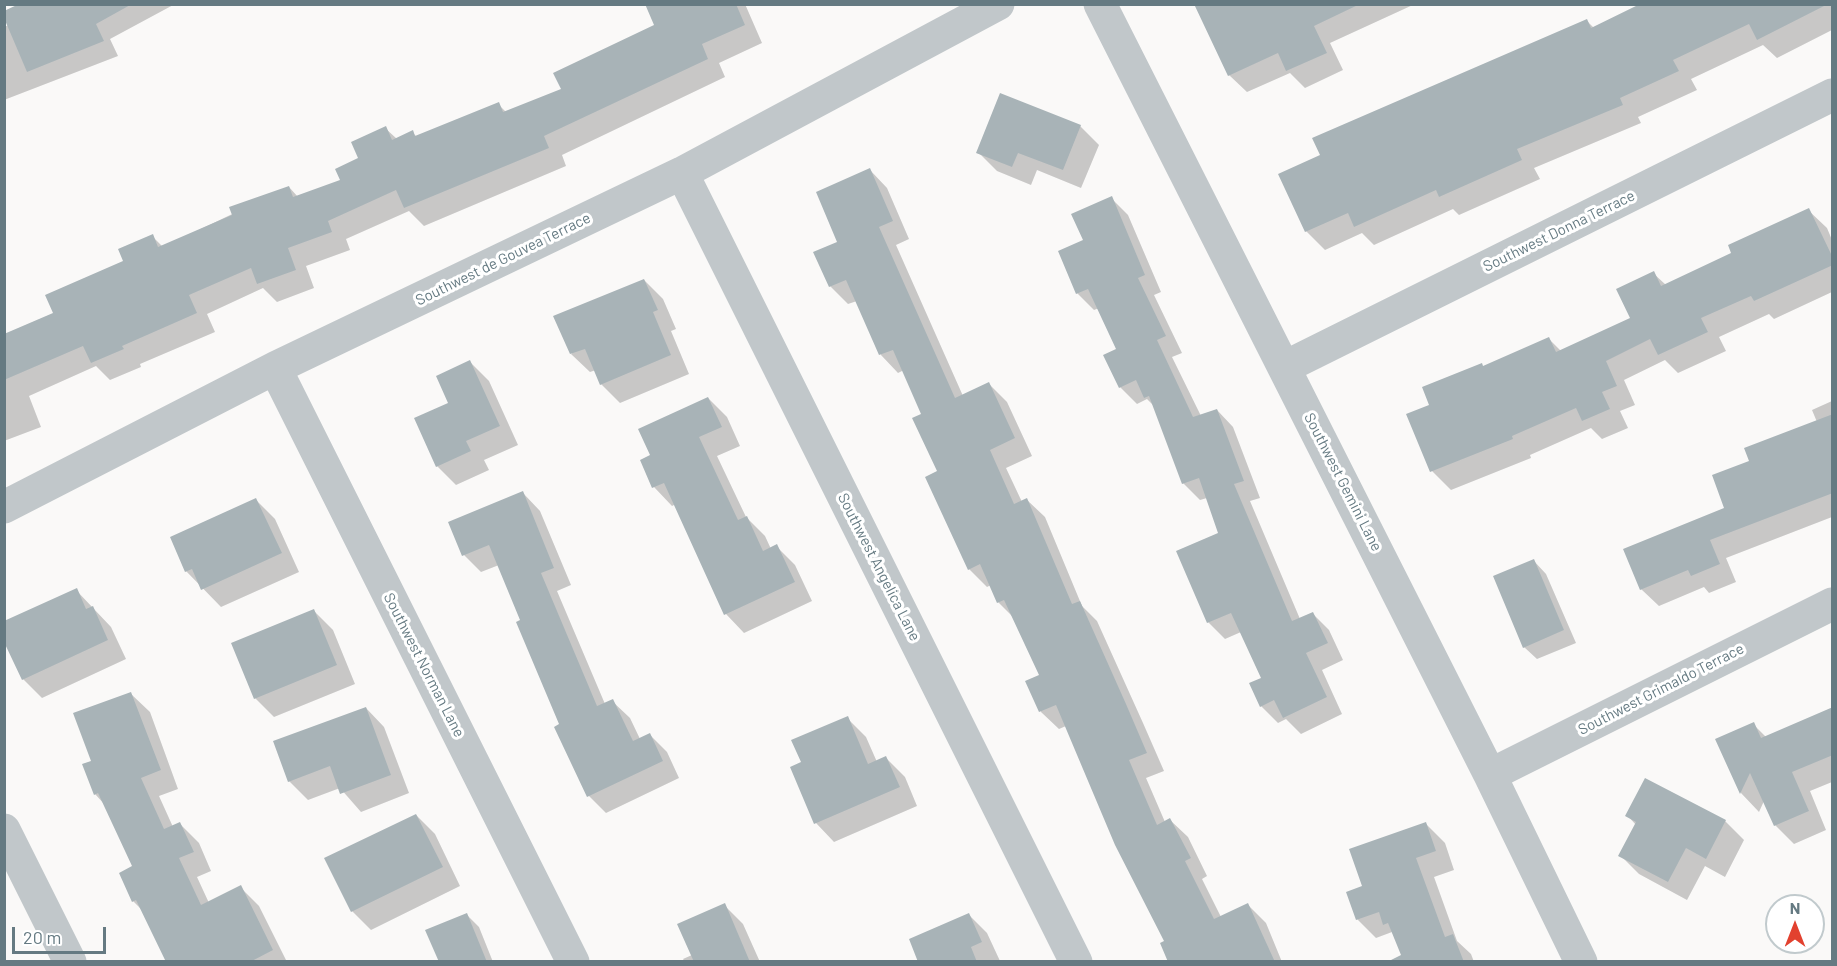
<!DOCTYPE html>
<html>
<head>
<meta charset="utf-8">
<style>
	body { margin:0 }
	#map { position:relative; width:1837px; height:966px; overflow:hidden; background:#faf9f8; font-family:Barlow,sans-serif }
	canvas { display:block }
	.frame { position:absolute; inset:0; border:6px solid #657a82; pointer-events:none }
	.north { position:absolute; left:1765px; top:894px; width:60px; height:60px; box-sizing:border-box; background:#fff; border:2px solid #c1cacd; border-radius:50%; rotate:0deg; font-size:16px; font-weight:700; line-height:24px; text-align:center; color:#657a82 }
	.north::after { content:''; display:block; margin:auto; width:21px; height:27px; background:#e2412f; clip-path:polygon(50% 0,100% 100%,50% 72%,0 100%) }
	.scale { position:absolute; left:12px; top:927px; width:94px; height:27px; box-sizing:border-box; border:3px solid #657a82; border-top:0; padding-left:8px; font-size:18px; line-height:21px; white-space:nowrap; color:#657a82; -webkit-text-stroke:4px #fff; paint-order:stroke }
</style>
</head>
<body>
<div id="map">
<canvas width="1837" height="966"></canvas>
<div class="frame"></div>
<div class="north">N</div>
<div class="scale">20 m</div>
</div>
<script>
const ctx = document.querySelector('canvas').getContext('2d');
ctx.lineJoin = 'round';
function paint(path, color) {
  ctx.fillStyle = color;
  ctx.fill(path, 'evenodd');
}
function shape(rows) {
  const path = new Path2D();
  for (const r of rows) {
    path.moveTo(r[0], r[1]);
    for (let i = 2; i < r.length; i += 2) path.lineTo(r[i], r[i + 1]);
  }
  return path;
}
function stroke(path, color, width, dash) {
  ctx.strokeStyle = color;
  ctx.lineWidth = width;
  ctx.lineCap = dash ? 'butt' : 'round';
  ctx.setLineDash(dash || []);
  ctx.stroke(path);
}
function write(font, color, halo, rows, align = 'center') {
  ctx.font = font + ' Barlow,sans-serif';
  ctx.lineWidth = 6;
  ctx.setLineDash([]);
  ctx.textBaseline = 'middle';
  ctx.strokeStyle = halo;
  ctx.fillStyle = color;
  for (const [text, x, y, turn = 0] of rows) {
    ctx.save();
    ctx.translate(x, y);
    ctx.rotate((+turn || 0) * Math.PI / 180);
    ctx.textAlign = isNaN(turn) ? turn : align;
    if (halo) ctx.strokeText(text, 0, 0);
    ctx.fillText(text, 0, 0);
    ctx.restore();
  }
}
paint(shape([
	[59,4,175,4,110,39,118,56,4,100,4,27],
	[661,4,745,4,762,43,719,63,725,77,562,155,566,166,424,226,409,211,346,239,350,250,306,266,314,288,277,302,263,288,207,314,215,332,140,364,141,367,110,380,96,366,29,396,41,427,4,441,4,337,55,314,125,262,152,236,163,247,289,187,298,197,342,181,385,128,397,139,412,132,417,137,498,104,507,113,563,90,656,26],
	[1198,4,1415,4,1330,43,1343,70,1305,88,1290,73,1247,92,1229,75],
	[1644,4,1832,4,1832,30,1777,58,1763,45,1691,79,1697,90,1638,117,1641,123,1534,168,1540,179,1459,215,1453,209,1374,245,1362,233,1325,250,1306,231,1322,156,1587,21,1594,28],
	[1080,126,1099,145,1081,188,1037,170,1031,185,997,171,978,152],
	[870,170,887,188,909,239,896,245,963,396,989,384,1007,402,1032,456,1006,468,1022,502,1027,500,1045,517,1082,606,1097,621,1143,723,1164,771,1146,778,1165,822,1170,820,1188,837,1207,876,1202,879,1221,917,1248,905,1266,923,1282,962,1170,962,1166,941,1066,726,1059,729,1041,712,1027,682,1041,676,1014,618,998,602,991,585,987,587,969,569,923,414,904,370,898,373,881,355,857,301,848,304,830,286,839,243],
	[1111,198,1128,215,1161,292,1154,295,1182,353,1172,357,1201,416,1217,410,1233,427,1260,498,1250,501,1300,619,1312,613,1329,630,1343,660,1322,670,1342,714,1301,734,1286,719,1278,723,1261,706,1263,678,1241,632,1225,639,1208,622,1220,534,1207,498,1200,500,1183,483,1154,406,1147,399,1137,404,1120,387,1118,350,1099,308,1094,310,1077,293,1060,251,1085,241],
	[1808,210,1827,228,1832,240,1832,292,1774,319,1769,314,1719,337,1726,351,1678,373,1665,360,1624,380,1635,405,1620,411,1628,428,1602,439,1591,428,1530,455,1531,458,1451,490,1432,471,1431,405,1484,367,1549,339,1561,351,1632,319,1653,273,1666,285,1733,253],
	[644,280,663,299,676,329,671,331,689,374,620,403,601,384,596,370,590,372,571,354],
	[470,362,489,381,518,445,484,460,489,470,456,485,437,466,450,404],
	[708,398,727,417,740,446,717,456,746,517,765,536,771,549,776,546,795,565,812,601,744,633,726,614,676,504,672,506,654,487,652,456],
	[1832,401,1832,517,1726,558,1736,582,1709,593,1704,587,1659,606,1641,589,1726,508,1751,462,1817,422,1812,410],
	[523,493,540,511,571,585,557,591,605,704,612,701,630,718,640,739,650,735,667,752,679,778,606,813,589,796,499,565,481,572,464,555],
	[256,500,275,519,299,572,221,607,186,571],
	[1534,561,1546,574,1576,643,1537,659,1524,647],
	[76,590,111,627,126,659,42,698,23,679],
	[314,611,333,630,355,684,274,717,255,698],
	[131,694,150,712,178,789,159,796,173,827,180,824,199,843,211,871,197,877,209,903,240,887,259,906,287,962,168,962,142,910,133,901,134,867,105,805,95,794,93,762],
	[366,708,384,727,409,793,361,812,340,788,308,800,289,781],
	[1832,709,1832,782,1810,791,1826,830,1794,844,1775,825,1764,801,1759,812,1741,793,1717,740,1753,724,1766,737],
	[847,718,866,737,877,762,886,758,905,777,917,806,834,842,816,823,803,763],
	[416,815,435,834,460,886,371,930,352,911],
	[1627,815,1725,821,1744,840,1725,877,1705,866,1687,900,1639,874,1620,855,1636,825],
	[1426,824,1445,843,1454,870,1434,877,1457,941,1471,954,1474,962,1405,962,1392,932,1376,938,1357,919,1364,887],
	[724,905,743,924,760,962,685,962,683,959,692,955],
	[466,914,479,927,493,962,440,962],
	[968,914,987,933,1000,961,920,962]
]), '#0003');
paint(shape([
	[19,4,132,4,96,24,104,41,27,72,4,18,4,11],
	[645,4,736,4,745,25,702,44,708,59,544,136,549,148,404,208,396,190,328,221,332,232,288,248,296,270,257,284,251,268,189,295,197,313,122,346,124,349,91,363,83,346,4,380,4,334,53,313,45,295,123,261,118,249,153,234,158,247,232,215,229,207,289,186,293,197,340,180,335,169,358,158,351,142,386,126,392,140,413,130,415,136,499,102,503,112,561,89,553,73,654,25],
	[1194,4,1360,4,1314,26,1327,53,1286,71,1278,53,1228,76],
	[1640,4,1828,4,1757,40,1749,24,1673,60,1679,71,1620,98,1623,105,1517,149,1522,160,1439,197,1436,190,1354,227,1348,213,1305,232,1278,174,1320,155,1312,138,1587,19,1591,28],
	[1000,93,1081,125,1063,170,1018,153,1012,167,976,153],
	[870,168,893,221,879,227,955,398,989,382,1015,438,990,450,1014,504,1027,498,1072,604,1080,601,1126,704,1147,753,1129,760,1157,825,1170,818,1191,858,1185,861,1214,919,1248,903,1275,962,1168,962,1160,943,1164,941,1115,845,1056,705,1039,712,1025,681,1039,675,1004,600,997,603,980,564,968,570,925,477,937,471,912,418,921,414,893,350,879,355,846,280,829,287,813,252,837,242,816,192],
	[1112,196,1145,275,1138,278,1166,336,1157,340,1193,417,1217,409,1244,481,1234,484,1292,621,1313,612,1328,643,1306,653,1327,697,1283,718,1274,700,1260,707,1249,683,1261,678,1231,613,1207,623,1176,551,1218,533,1199,478,1182,484,1149,396,1144,398,1136,380,1119,388,1103,355,1116,349,1088,289,1076,294,1058,251,1083,240,1071,214],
	[1809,208,1833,258,1833,265,1754,301,1751,296,1701,318,1708,332,1658,355,1650,339,1606,361,1617,386,1602,392,1610,409,1582,421,1576,408,1512,436,1513,439,1430,472,1406,414,1429,405,1422,387,1482,363,1483,366,1549,337,1556,352,1630,318,1616,289,1654,271,1661,286,1731,253,1728,245],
	[644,279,658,310,653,312,671,355,600,385,585,349,570,354,553,316],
	[470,360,500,426,466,441,471,451,436,467,414,418,448,403,436,376],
	[708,397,722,427,699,437,738,520,747,516,763,551,777,544,795,582,724,615,664,483,652,488,640,460,650,455,638,429],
	[1833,414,1833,493,1710,540,1720,564,1691,576,1688,570,1640,590,1623,549,1724,508,1712,475,1749,461,1744,448],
	[523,491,554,568,541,573,597,706,613,699,633,741,650,733,663,761,587,797,554,727,559,724,516,622,520,620,489,545,462,556,448,522],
	[256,498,282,553,201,590,192,569,185,572,170,537],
	[1534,559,1564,630,1523,648,1493,576],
	[77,588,86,609,93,606,108,640,22,680,4,642,4,621],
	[314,609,337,665,254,699,231,643],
	[131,692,161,770,141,778,164,829,180,822,194,852,179,858,201,905,241,885,273,950,250,962,166,962,136,900,132,902,119,873,132,866,98,793,94,795,82,764,91,761,73,713],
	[366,707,391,775,340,794,330,766,288,782,273,741],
	[1833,707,1833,755,1792,772,1809,811,1774,826,1750,773,1740,794,1715,739,1754,722,1761,738],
	[848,716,868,764,886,756,900,787,814,824,790,767,801,762,791,740],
	[1645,778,1726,820,1706,859,1686,848,1668,882,1618,856,1636,822,1625,816],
	[416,814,443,867,351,912,324,858],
	[1426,822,1436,851,1416,858,1445,937,1453,934,1464,962,1387,962,1401,955,1388,923,1383,925,1379,912,1356,920,1346,892,1362,886,1349,849],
	[725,903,750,962,694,962,677,924],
	[467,913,487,962,439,962,425,930],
	[969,913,982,942,971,947,977,962,918,962,909,939]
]), '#a8b3b7');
stroke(shape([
	[1100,4,1490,775,1581,962],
	[682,173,1076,962],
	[1285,367,1832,95],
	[275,368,573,962],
	[4,507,275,368,682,173,998,4],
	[1490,775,1832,604],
	[4,830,70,962]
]), '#c1c7ca', 33);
write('15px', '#657a82', '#fff', [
	["Southwest Donna Terrace",1559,231,-26],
	["Southwest de Gouvea Terrace",503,259,-26],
	["Southwest Gemini Lane",1343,482,63],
	["Southwest Angelica Lane",879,567,63],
	["Southwest Norman Lane",424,665,63],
	["Southwest Grimaldo Terrace",1661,689,-27]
]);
</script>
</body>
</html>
